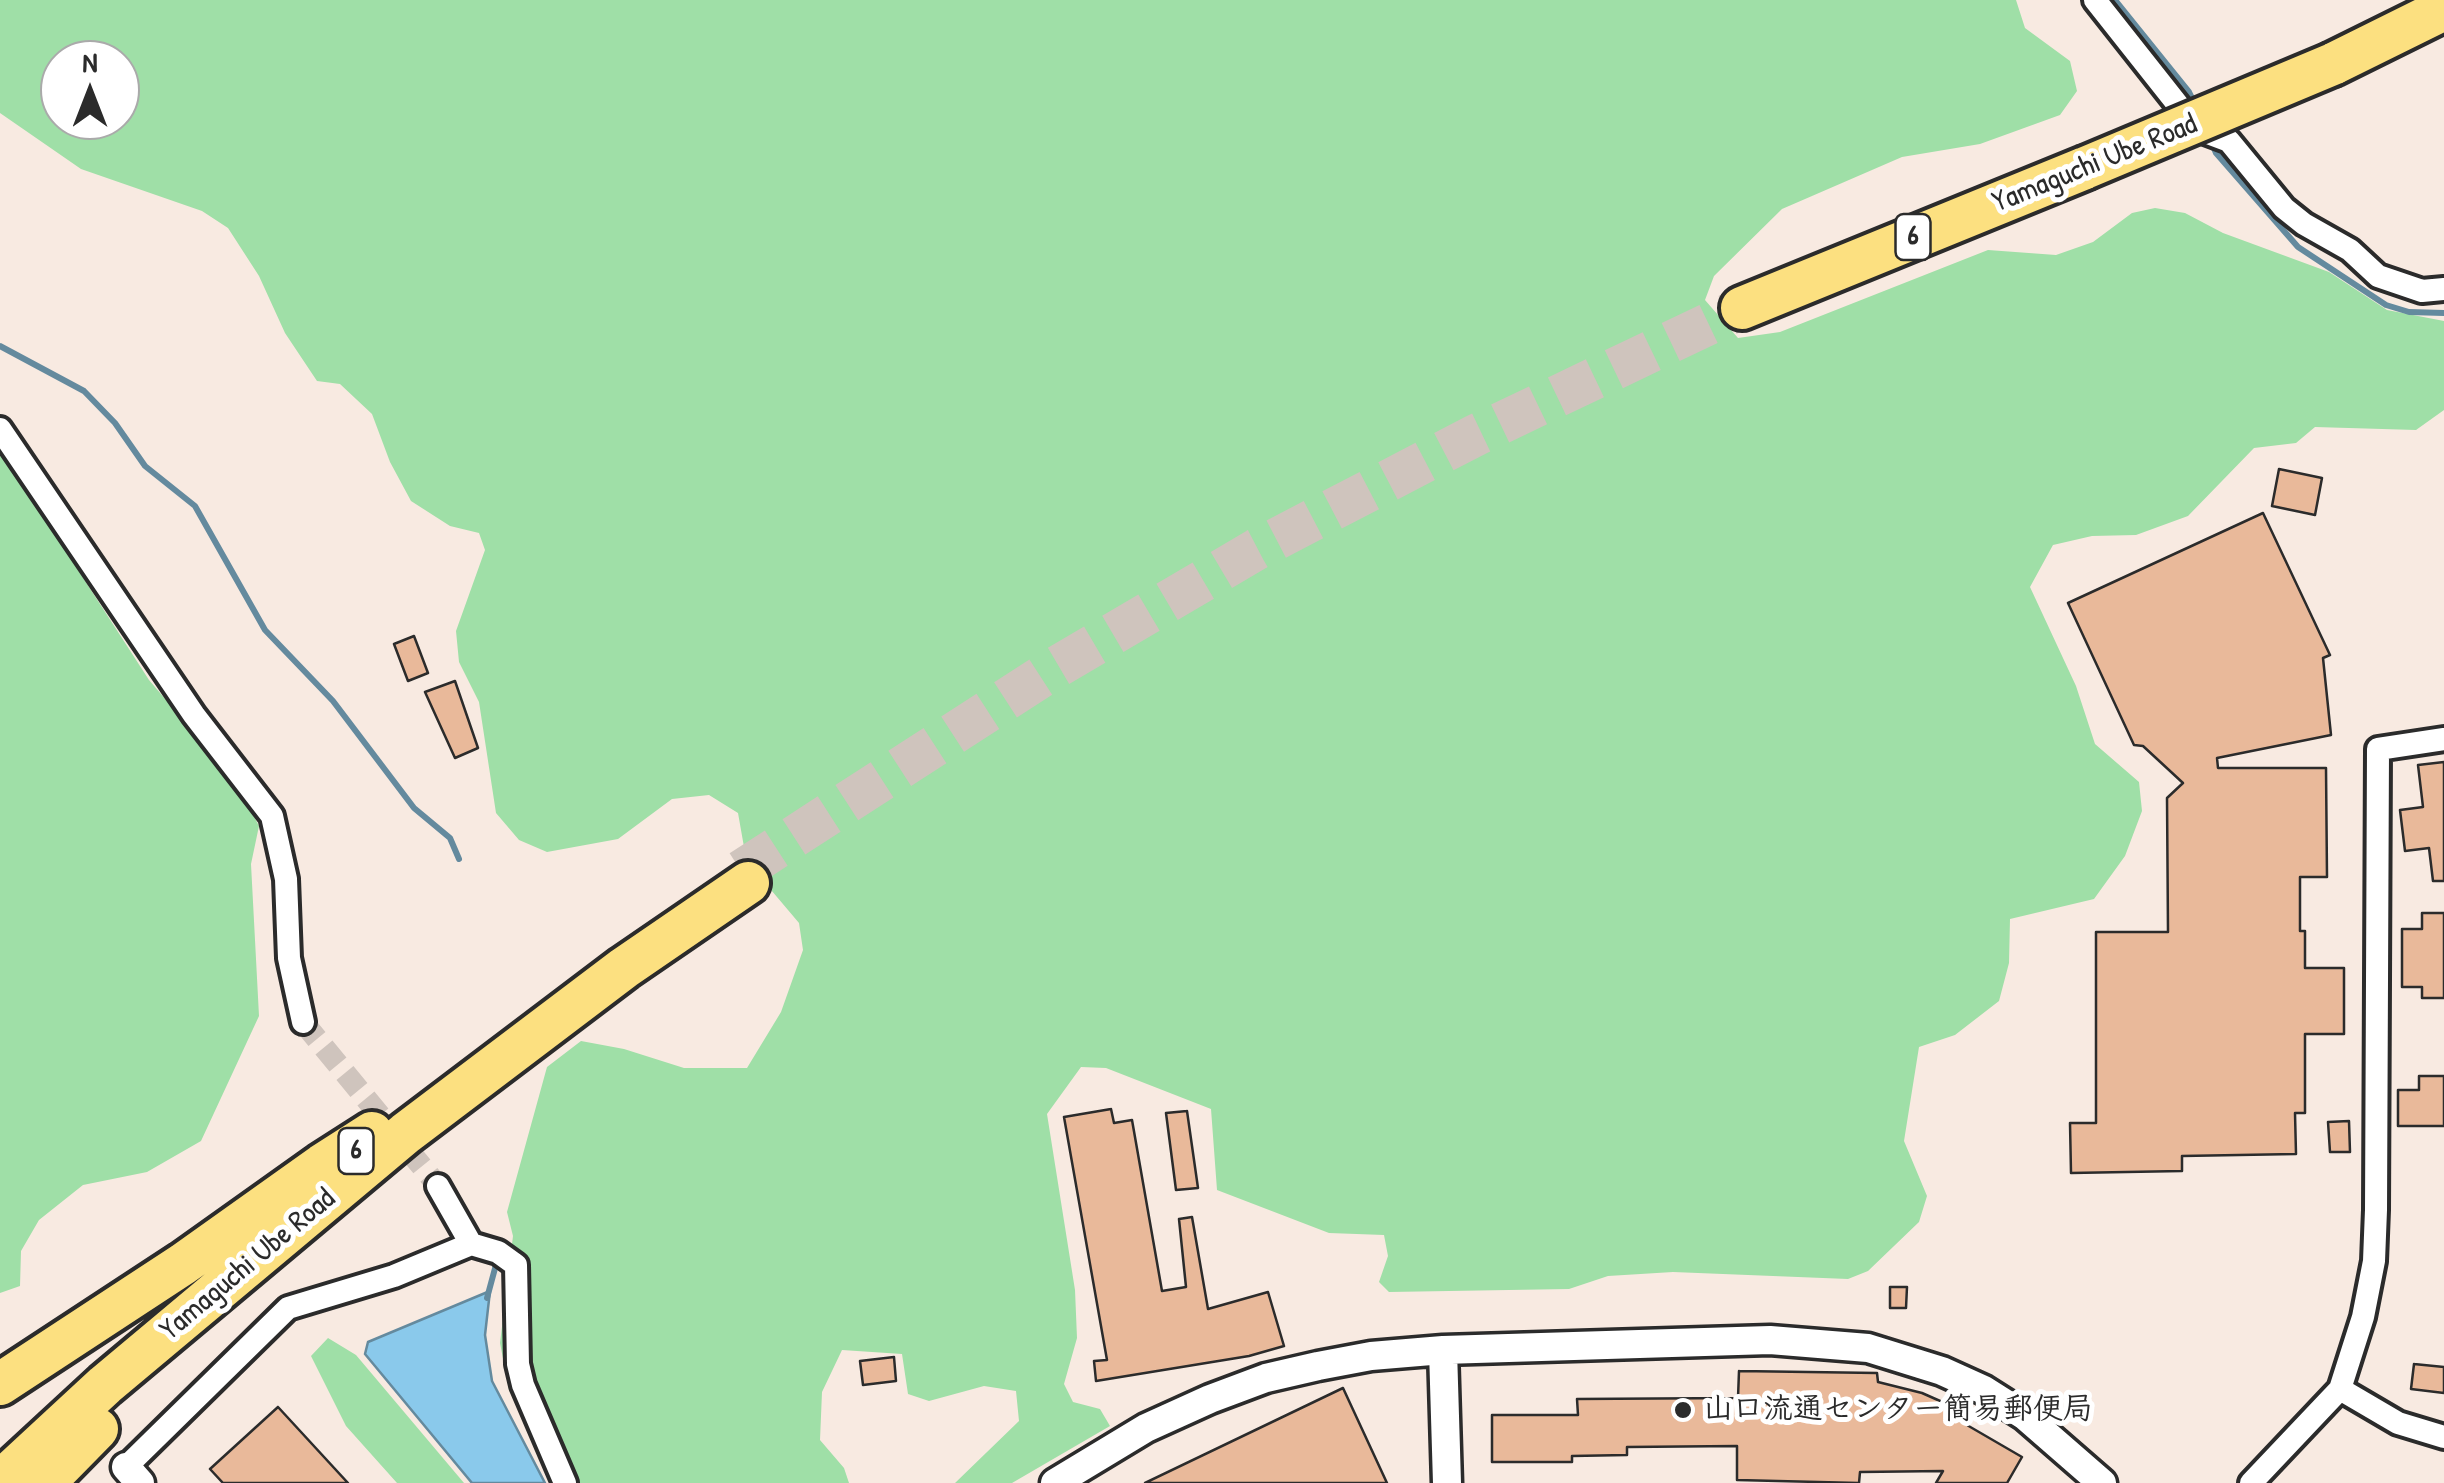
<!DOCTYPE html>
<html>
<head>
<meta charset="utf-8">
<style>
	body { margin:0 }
	#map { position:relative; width:2444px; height:1483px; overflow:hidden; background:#f8eae1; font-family:"Patrick Hand",sans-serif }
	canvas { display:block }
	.north { position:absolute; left:40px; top:40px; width:100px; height:100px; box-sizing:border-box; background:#fff; border:2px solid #aaa; border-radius:50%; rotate:0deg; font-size:28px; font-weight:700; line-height:40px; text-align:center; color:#2b2b2b }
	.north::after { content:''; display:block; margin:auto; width:35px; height:45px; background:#2b2b2b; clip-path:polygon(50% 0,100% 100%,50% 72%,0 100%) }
</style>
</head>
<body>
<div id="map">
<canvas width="2444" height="1483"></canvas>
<div class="north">N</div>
</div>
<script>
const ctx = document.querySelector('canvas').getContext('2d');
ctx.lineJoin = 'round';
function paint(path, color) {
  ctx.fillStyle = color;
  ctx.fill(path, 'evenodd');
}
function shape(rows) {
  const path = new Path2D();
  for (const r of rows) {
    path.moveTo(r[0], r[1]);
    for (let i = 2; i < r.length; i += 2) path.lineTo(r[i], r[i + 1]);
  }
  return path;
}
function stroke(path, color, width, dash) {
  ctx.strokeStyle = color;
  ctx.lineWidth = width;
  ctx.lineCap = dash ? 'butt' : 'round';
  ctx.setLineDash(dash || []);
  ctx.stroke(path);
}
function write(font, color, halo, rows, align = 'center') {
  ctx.font = font + ' "Patrick Hand","Klee One",sans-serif';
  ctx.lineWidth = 10;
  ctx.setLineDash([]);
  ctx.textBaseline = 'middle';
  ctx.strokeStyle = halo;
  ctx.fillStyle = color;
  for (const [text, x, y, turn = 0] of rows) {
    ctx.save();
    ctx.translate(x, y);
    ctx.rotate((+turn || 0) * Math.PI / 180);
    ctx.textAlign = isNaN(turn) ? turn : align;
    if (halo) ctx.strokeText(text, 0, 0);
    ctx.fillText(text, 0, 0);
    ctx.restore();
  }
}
paint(shape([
	[0,0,2016,0,2025,28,2070,61,2077,91,2060,115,1980,144,1902,157,1782,209,1714,276,1705,300,1738,338,1780,332,1988,250,2056,255,2093,242,2132,213,2155,208,2185,213,2223,233,2329,272,2387,310,2444,321,2444,410,2416,430,2315,427,2296,443,2254,448,2188,516,2136,535,2092,536,2053,545,2030,587,2076,686,2095,744,2139,782,2142,811,2125,856,2094,899,2010,919,2009,963,1999,1001,1955,1035,1919,1047,1904,1141,1927,1196,1919,1222,1868,1271,1848,1279,1673,1272,1608,1276,1569,1289,1389,1292,1379,1282,1388,1256,1384,1235,1329,1233,1217,1190,1211,1109,1106,1068,1081,1067,1047,1114,1075,1290,1077,1338,1064,1384,1073,1402,1100,1409,1110,1426,1012,1483,955,1483,1019,1421,1016,1391,984,1386,929,1401,908,1394,902,1354,842,1350,822,1392,820,1440,844,1468,849,1483,557,1483,509,1390,500,1343,513,1236,507,1212,547,1067,581,1041,624,1049,684,1068,747,1068,781,1012,803,950,799,923,766,884,744,847,738,813,709,795,672,799,618,839,547,852,519,840,496,813,479,702,459,662,456,631,485,550,479,533,450,526,411,501,390,462,372,414,340,384,317,381,285,333,259,276,228,228,202,211,81,169,0,113],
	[60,60,120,60,120,120,60,120],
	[0,455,18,477,149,680,236,782,259,826,251,864,259,1016,201,1141,147,1172,83,1185,39,1220,21,1251,20,1286,0,1293],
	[328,1338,356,1355,464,1483,397,1483,346,1426,311,1356]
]), '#9fdfa7');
const water = shape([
	[490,1291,485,1335,492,1381,545,1483,472,1483,365,1354,368,1342,490,1291]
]);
paint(water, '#8ac9eb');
stroke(water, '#648a9e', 2.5);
stroke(shape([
	[2115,0,2189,92,2196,106],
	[2211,141,2216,153,2298,247,2386,305,2409,312,2444,313],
	[0,346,84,391,115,423,145,466,195,506,265,630,333,701,414,808,450,838,459,859],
	[487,1298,497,1261]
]), '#648a9e', 6);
const building = shape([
	[2279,469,2322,478,2315,515,2272,506,2279,469],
	[2263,513,2330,655,2323,658,2331,735,2217,758,2218,768,2326,768,2327,877,2300,877,2300,931,2305,931,2305,968,2344,968,2344,1034,2305,1034,2305,1113,2295,1113,2296,1154,2182,1156,2182,1171,2071,1173,2070,1123,2096,1123,2096,932,2168,932,2167,798,2183,783,2143,746,2134,745,2068,603,2263,513],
	[414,636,428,673,408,681,394,644,414,636],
	[455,681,478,748,455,758,425,692,455,681],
	[2444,762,2444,881,2433,881,2429,848,2405,851,2400,810,2423,807,2418,765,2444,762],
	[2422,913,2444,913,2444,998,2422,998,2422,987,2402,987,2402,929,2422,929,2422,913],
	[2419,1076,2444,1076,2444,1126,2398,1126,2398,1090,2419,1090,2419,1076],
	[1111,1109,1114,1123,1132,1120,1162,1291,1186,1287,1179,1219,1192,1217,1208,1309,1268,1292,1284,1346,1249,1356,1096,1381,1094,1361,1107,1360,1064,1117,1111,1109],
	[1187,1111,1198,1188,1176,1190,1166,1113,1187,1111],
	[2349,1121,2350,1152,2330,1152,2328,1122,2349,1121],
	[1890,1287,1907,1287,1906,1308,1890,1308,1890,1287],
	[894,1357,896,1381,863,1385,860,1361,894,1357],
	[2414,1364,2444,1367,2444,1393,2411,1389,2414,1364],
	[1739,1371,1877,1373,1878,1382,1922,1393,1965,1412,1960,1421,2022,1457,2007,1483,1936,1483,1943,1471,1860,1472,1859,1483,1737,1480,1737,1446,1627,1447,1627,1455,1572,1456,1572,1462,1492,1462,1492,1415,1578,1415,1577,1399,1738,1398,1739,1371],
	[1343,1388,1387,1483,1145,1483,1343,1388],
	[278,1407,348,1483,223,1483,210,1469,278,1407]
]);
paint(building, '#e9b99a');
stroke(building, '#2b2b2b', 2.5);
stroke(shape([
	[303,1022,438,1186]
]), '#cfc4bd', 22, [22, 11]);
stroke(shape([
	[741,871,1055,668,1257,549,1476,435,1742,308]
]), '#cfc4bd', 42, [42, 21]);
const minor = shape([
	[2095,0,2197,129,2229,141,2284,208,2304,224,2350,250,2378,276,2422,291,2444,289],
	[0,429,194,715,272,816,286,879,289,958,303,1022],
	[471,1244,498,1252,516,1265,518,1364,523,1385,565,1483],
	[2340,1389,2398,1423,2444,1437],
	[126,1467,288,1308,394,1276,471,1244,438,1186],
	[2251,1483,2340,1389,2363,1317,2374,1261,2376,1210,2378,749,2444,739]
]);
const tertiary = shape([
	[1443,1350,1447,1483],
	[126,1467,140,1483],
	[1055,1483,1146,1428,1210,1399,1266,1378,1318,1366,1371,1356,1443,1350,1770,1340,1868,1348,1942,1371,1984,1390,2025,1416,2102,1483]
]);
const motorway = shape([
	[2333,64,2444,9],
	[1742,308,2085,168],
	[0,1384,183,1264,322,1165,372,1133],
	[0,1482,105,1385,406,1133,624,968,748,883],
	[44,1483,97,1429]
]);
stroke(minor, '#2b2b2b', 30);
stroke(tertiary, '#2b2b2b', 35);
stroke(motorway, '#2b2b2b', 50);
stroke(minor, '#fff', 22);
stroke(tertiary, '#fff', 28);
stroke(motorway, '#fce080', 42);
const motorwayBridge = shape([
	[2085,168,2333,64]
]);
stroke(motorwayBridge, '#2b2b2b', 50, []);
stroke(motorwayBridge, '#fce080', 42);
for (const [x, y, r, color] of [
	[1683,1410,10,"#2b2b2b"]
]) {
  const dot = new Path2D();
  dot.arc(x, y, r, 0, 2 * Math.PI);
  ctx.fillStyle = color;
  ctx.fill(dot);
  stroke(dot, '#fff', 4);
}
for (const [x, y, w] of [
	[1913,237,35],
	[356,1151,35]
]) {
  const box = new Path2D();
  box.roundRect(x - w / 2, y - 23, w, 46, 8);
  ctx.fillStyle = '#fff';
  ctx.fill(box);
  stroke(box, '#2b2b2b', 2.5);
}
write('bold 28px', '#2b2b2b', null, [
	["6",1913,237],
	["6",356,1151]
]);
write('30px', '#2b2b2b', '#fff', [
	["Yamaguchi Ube Road",2095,164,-22],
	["Yamaguchi Ube Road",248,1265,-40]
]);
write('bold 30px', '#2b2b2b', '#fff', [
	["山口流通センター簡易郵便局",1703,1410]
], 'left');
</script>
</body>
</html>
